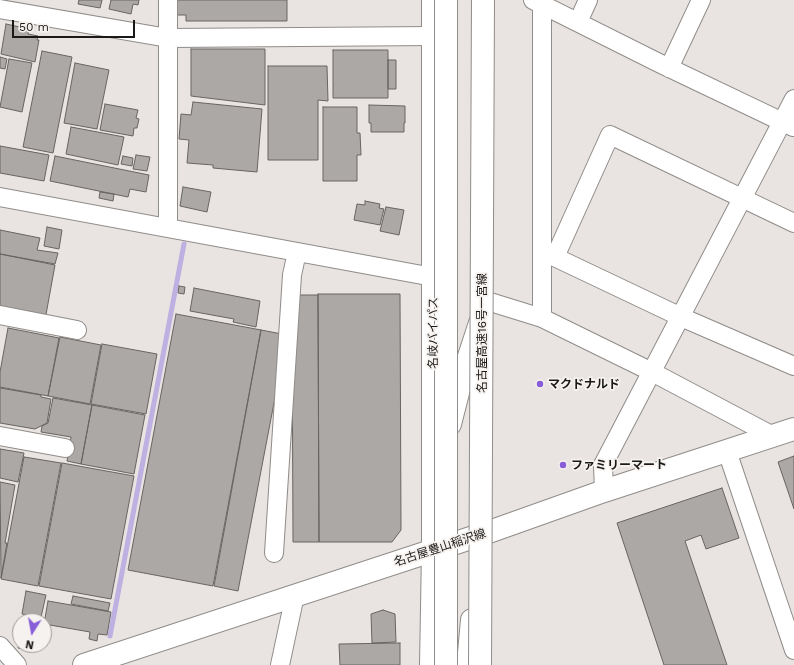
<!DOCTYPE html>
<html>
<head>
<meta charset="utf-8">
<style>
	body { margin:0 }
	#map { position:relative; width:794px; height:665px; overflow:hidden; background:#e9e4e2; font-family:"Work Sans",sans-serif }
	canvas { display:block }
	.north { position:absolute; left:12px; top:613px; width:40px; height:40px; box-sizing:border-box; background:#f6f2ef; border:1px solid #9e9b99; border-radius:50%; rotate:191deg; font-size:11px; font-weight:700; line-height:16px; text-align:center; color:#1a1918 }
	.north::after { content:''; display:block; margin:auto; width:14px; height:18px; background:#885ed8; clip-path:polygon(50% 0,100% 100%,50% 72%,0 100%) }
	.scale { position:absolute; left:12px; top:20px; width:123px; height:18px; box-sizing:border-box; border:2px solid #1a1918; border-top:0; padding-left:5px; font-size:12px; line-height:14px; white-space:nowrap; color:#1a1918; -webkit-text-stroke:3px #f6f2ef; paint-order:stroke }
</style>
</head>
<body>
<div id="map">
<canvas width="794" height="665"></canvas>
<div class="north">N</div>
<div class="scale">50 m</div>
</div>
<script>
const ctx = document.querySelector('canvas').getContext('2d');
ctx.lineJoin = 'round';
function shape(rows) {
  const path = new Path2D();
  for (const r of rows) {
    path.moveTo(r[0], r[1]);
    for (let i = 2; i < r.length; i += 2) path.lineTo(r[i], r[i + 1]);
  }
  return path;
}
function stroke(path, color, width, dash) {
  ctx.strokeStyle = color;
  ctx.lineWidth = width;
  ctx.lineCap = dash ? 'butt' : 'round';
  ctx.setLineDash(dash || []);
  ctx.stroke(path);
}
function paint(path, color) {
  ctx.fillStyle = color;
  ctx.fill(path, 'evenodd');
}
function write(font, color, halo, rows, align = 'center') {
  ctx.font = font + ' "Work Sans","Noto Sans JP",sans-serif';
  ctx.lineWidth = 3.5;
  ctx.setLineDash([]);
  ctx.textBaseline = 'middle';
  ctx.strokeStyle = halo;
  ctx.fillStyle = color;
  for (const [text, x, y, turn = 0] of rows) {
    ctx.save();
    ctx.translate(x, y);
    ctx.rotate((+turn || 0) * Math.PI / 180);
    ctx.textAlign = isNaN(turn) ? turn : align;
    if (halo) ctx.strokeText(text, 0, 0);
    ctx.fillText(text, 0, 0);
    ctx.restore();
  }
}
stroke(shape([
	[110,636,184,244]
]), '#bdb1e1', 5);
const building = shape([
	[79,0,102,0,100,8,78,4,79,0],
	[111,0,139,0,138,5,133,4,131,14,109,9,111,0],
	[176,0,287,0,287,21,186,21,186,15,176,15,176,0],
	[6,24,29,29,28,34,38,36,37,40,39,40,35,62,1,54,6,24],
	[191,49,265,49,265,105,191,96,191,49],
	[333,50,388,50,388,98,333,98,333,50],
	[42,51,72,57,53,153,23,147,42,51],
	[0,57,7,59,5,69,0,68,0,57],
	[9,59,32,63,22,112,0,107,9,59],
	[388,60,396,60,396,89,388,89,388,60],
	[75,63,109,70,97,129,64,123,75,63],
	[268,66,327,66,328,101,318,100,318,160,268,160,268,66],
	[193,102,262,109,257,172,213,168,213,165,187,163,189,140,179,139,181,114,191,115,193,102],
	[105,104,138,110,136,118,139,119,137,128,134,128,133,136,100,130,105,104],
	[369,105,405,106,405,123,404,123,404,132,371,132,371,123,369,123,369,105],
	[323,107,357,107,357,133,360,133,361,155,357,155,357,181,323,181,323,107],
	[71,127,124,137,118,165,66,154,71,127],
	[0,146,49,155,44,181,0,173,0,146],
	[136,155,150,157,147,171,133,169,136,155],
	[55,156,149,175,146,192,130,189,128,197,50,181,55,156],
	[123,156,133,158,132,166,121,164,123,156],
	[183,187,211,192,207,212,180,206,183,187],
	[100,192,114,194,113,201,99,198,100,192],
	[365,201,380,204,379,208,384,209,380,225,354,220,357,204,365,205,365,201],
	[386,207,404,210,399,235,380,231,386,207],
	[47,227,62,230,59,249,44,246,47,227],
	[0,230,40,238,37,250,58,253,55,264,0,254,0,230],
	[0,254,55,265,45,320,0,311,0,254],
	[179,286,185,287,184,294,178,293,179,286],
	[194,288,260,301,256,327,233,322,234,319,190,311,194,288],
	[318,294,400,294,401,530,392,542,319,542,318,294],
	[292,295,318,295,319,542,293,542,292,295],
	[176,314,261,330,213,586,128,570,176,314],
	[8,328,59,338,48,396,0,387,0,372,8,328],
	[261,330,287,335,238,591,214,586,261,330],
	[60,337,101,345,90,404,48,396,60,337],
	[102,344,157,354,146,414,91,404,102,344],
	[0,388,41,395,41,397,51,399,47,423,35,429,0,423,0,388],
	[53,398,92,405,81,464,67,461,71,437,41,432,42,426,48,423,53,398],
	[92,405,145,415,134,474,81,464,92,405],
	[0,449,24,453,18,482,0,478,0,449],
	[794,456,794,509,778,462,794,456],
	[24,457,61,463,38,586,1,579,24,457],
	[62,463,134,476,111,599,39,586,62,463],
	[0,482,15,485,5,543,7,543,1,578,0,482],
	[722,488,739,538,706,549,701,535,685,541,727,665,664,665,617,523,722,488],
	[26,591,46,595,41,617,22,614,26,591],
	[73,596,110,603,108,611,71,604,73,596],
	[48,601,111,612,107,635,98,634,97,641,89,639,90,632,44,624,48,601],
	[383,610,395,614,396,642,372,643,371,614,383,610],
	[20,639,20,645,36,645,35,651,18,648,20,639],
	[400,643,400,665,340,665,339,644,400,643]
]);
paint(building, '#aca8a6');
stroke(building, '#676461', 1);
const minor = shape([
	[168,0,168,228],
	[533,0,659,63,793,127],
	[542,4,542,318],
	[0,9,168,38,433,36],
	[578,22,588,0],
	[669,68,701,0],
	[0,197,433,277],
	[544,252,681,317,794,366],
	[555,257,610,135,794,223],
	[487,301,542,318,652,372,773,436],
	[0,315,77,330],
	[0,436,65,448],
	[727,451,794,650],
	[604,491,603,465,794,99],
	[274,553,292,275,297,252],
	[0,646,17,665],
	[280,665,295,595]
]);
const major = shape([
	[84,665,486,533,604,491,794,429]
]);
const highway = shape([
	[450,424,461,381,480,323],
	[431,665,433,550,433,0],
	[466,665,469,653,472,620]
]);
stroke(minor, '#908c89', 20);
stroke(major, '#908c89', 24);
stroke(highway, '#908c89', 24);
stroke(minor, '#fff', 18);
stroke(major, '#fff', 22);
stroke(highway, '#fff', 22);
const highwayBridge = shape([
	[446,0,446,665],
	[480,665,483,0]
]);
stroke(highwayBridge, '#908c89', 24, []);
stroke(highwayBridge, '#fff', 22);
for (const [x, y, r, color] of [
	[540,384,4,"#885ed8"],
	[563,465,4,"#885ed8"]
]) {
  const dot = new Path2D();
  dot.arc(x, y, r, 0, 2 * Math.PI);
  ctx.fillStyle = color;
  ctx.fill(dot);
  stroke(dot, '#f6f2ef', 1.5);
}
write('12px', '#1a1918', '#f6f2ef', [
	["名岐バイパス",433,333,-90],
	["名古屋高速16号一宮線",482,333,-90],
	["名古屋豊山稲沢線",440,548,-18]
]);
write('bold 12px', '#1a1918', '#f6f2ef', [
	["マクドナルド",548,384],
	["ファミリーマート",571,465]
], 'left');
</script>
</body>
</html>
